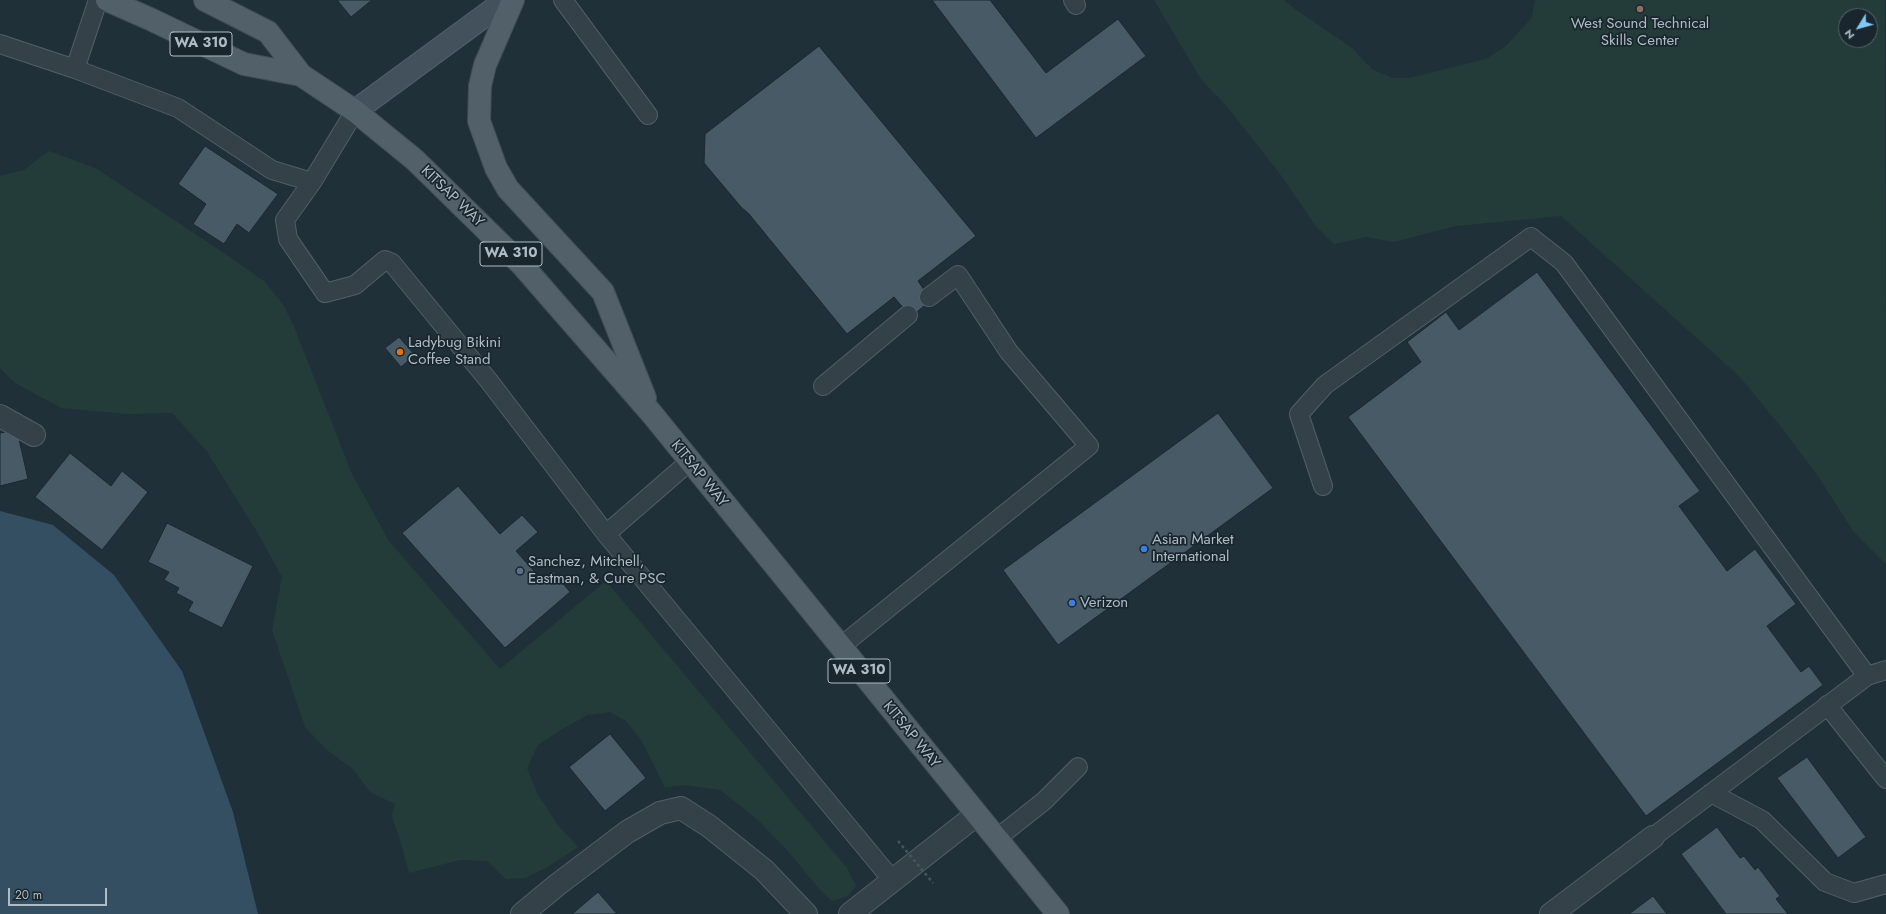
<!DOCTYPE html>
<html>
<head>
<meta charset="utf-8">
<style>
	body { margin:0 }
	#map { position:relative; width:1886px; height:914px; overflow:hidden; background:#203039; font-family:Jost,sans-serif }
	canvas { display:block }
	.north { position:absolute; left:1838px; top:8px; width:40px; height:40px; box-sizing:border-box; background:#19262d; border:1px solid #55626a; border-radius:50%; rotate:233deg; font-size:11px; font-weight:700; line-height:16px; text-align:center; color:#aebcc6 }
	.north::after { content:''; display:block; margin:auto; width:14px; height:18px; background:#7fc8fa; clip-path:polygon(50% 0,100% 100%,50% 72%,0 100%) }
	.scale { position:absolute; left:8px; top:888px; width:99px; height:18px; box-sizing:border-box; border:2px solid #aebcc6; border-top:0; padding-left:5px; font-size:12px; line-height:14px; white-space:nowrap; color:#aebcc6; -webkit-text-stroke:3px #19262d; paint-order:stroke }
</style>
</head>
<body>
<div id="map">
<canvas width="1886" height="914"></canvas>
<div class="north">N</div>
<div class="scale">20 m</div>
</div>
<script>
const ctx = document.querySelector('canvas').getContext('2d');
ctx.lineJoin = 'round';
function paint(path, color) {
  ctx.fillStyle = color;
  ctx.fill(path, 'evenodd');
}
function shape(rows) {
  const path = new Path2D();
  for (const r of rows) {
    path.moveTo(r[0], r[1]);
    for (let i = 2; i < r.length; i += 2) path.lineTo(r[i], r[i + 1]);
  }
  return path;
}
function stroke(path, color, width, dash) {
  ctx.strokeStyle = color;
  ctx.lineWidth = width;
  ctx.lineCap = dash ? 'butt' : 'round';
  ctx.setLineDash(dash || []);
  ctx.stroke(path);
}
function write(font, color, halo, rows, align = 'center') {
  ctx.font = font + ' Jost,sans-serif';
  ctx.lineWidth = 3.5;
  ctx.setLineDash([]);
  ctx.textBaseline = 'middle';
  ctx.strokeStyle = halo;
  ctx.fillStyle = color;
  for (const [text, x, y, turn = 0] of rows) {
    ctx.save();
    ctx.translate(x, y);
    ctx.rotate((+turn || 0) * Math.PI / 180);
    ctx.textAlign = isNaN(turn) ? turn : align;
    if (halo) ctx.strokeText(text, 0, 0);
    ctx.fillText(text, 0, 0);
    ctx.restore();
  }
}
paint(shape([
	[1154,0,1284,0,1295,9,1352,48,1372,69,1392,78,1410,78,1486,59,1506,46,1528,22,1532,17,1535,0,1885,0,1886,564,1853,531,1820,479,1782,428,1739,376,1561,216,1456,226,1394,242,1367,237,1334,244,1315,225,1283,178,1229,109,1201,79],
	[1846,16,1870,16,1870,40,1846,40],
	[49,151,97,169,224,253,265,282,284,306,295,329,352,474,389,541,500,669,606,581,847,868,856,886,848,896,832,901,820,890,787,850,757,819,720,790,685,785,665,787,642,741,626,721,610,712,588,715,562,729,538,745,527,768,537,793,557,824,578,847,549,866,525,878,506,879,487,861,460,860,409,873,401,843,392,816,395,804,370,792,353,769,327,750,305,727,272,630,282,577,259,535,206,450,172,413,127,414,61,408,15,383,0,368,0,176,24,170]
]), '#233c39');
paint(shape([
	[0,511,53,525,114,575,182,671,233,812,258,914,0,914]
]), '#334f61');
const building = shape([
	[337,0,372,0,351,17,337,0],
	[932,0,990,0,1046,73,1118,19,1146,56,1036,138,932,0],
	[819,46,976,236,918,281,931,300,911,317,894,297,847,334,749,214,741,207,704,163,705,134,819,46],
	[205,146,278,194,249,233,237,224,224,244,193,224,206,204,178,184,205,146],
	[1537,272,1700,491,1679,506,1727,571,1755,549,1796,604,1767,626,1801,672,1809,666,1823,685,1646,816,1348,417,1421,362,1407,342,1446,312,1459,330,1537,272],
	[399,337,415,355,401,367,385,348,399,337],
	[1218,413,1273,488,1058,645,1003,570,1218,413],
	[17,430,28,479,0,486,0,433,17,430],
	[70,453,111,486,122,471,148,492,102,550,35,497,70,453],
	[458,486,500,534,522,515,538,532,516,551,542,580,553,571,570,592,505,648,402,533,458,486],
	[167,523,253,566,222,628,188,611,193,602,176,593,179,588,164,580,169,572,148,562,167,523],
	[610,734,646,778,605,811,569,767,610,734],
	[1807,757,1866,837,1838,858,1777,778,1807,757],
	[1717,827,1740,858,1744,856,1755,870,1758,867,1780,896,1776,899,1788,914,1726,914,1681,854,1717,827],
	[598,892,617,914,572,914,598,892],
	[1653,896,1667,914,1629,914,1653,896]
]);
paint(building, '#485a65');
stroke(building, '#1b2830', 1);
const lane = shape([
	[563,0,648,115],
	[1073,0,1076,5],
	[0,44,75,69,178,108,272,170,312,182],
	[75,69,98,0],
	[355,111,312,182,285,220,288,239,325,293,355,285,385,260,392,263,489,381,606,534,893,881],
	[823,386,908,315],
	[1323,486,1299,414,1325,385,1531,237,1564,263,1867,676],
	[606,534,689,462],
	[840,647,1089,446,1009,352,958,275,929,297],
	[1827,705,1886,779],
	[1711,793,1762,820,1825,882,1854,893,1886,884],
	[1653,837,1867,676,1886,670],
	[996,839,1044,801,1078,767]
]);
const street = shape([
	[0,416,34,435],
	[522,914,557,885,627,832,660,813,681,808,709,826,764,870,806,914],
	[850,914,976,815],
	[1551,914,1653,837]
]);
const secondary = shape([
	[355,111,506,0]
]);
const primary = shape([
	[107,0,150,19,244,64,301,75,355,111,415,160,523,266,652,414,1058,914],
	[205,0,268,32,301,75],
	[513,0,485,65,480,86,479,121,496,168,508,189,603,292,645,398]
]);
stroke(lane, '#515f67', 20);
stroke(street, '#515f67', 24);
stroke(secondary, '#515f67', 24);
stroke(primary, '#404d56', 24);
stroke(lane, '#344149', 18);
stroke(street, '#344149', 22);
stroke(secondary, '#42515c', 22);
stroke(primary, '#526069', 22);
stroke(shape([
	[898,841,933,883]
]), '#425856', 2.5, [3, 3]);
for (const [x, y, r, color] of [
	[1640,9,4,"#8d6e63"],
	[400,352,4,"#e8710a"],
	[1144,549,4,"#3f7fe0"],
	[520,571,4,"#5c6f8a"],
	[1072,603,4,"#3f7fe0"]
]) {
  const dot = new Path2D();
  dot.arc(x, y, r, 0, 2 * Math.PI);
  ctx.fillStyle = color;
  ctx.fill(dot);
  stroke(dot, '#19262d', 1.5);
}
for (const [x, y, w] of [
	[201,44,62],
	[511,254,62],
	[859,671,62]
]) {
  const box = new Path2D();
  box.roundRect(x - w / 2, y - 12, w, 24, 3);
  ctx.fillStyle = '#19262d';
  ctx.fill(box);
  stroke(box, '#aebcc6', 1);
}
write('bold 14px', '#aebcc6', null, [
	["WA 310",201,44],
	["WA 310",511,254],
	["WA 310",859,671]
]);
write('15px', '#aebcc6', '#19262d', [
	["West Sound Technical",1640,24,"center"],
	["Skills Center",1640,41,"center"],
	["Ladybug Bikini",408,343],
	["Coffee Stand",408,360],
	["Asian Market",1152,540],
	["International",1152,557],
	["Sanchez, Mitchell,",528,562],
	["Eastman, & Cure PSC",528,579],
	["Verizon",1080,603]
], 'left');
write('15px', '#aebcc6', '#19262d', [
	["KITSAP WAY",452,197,44],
	["KITSAP WAY",699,474,51],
	["KITSAP WAY",911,735,51]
]);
</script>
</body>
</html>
